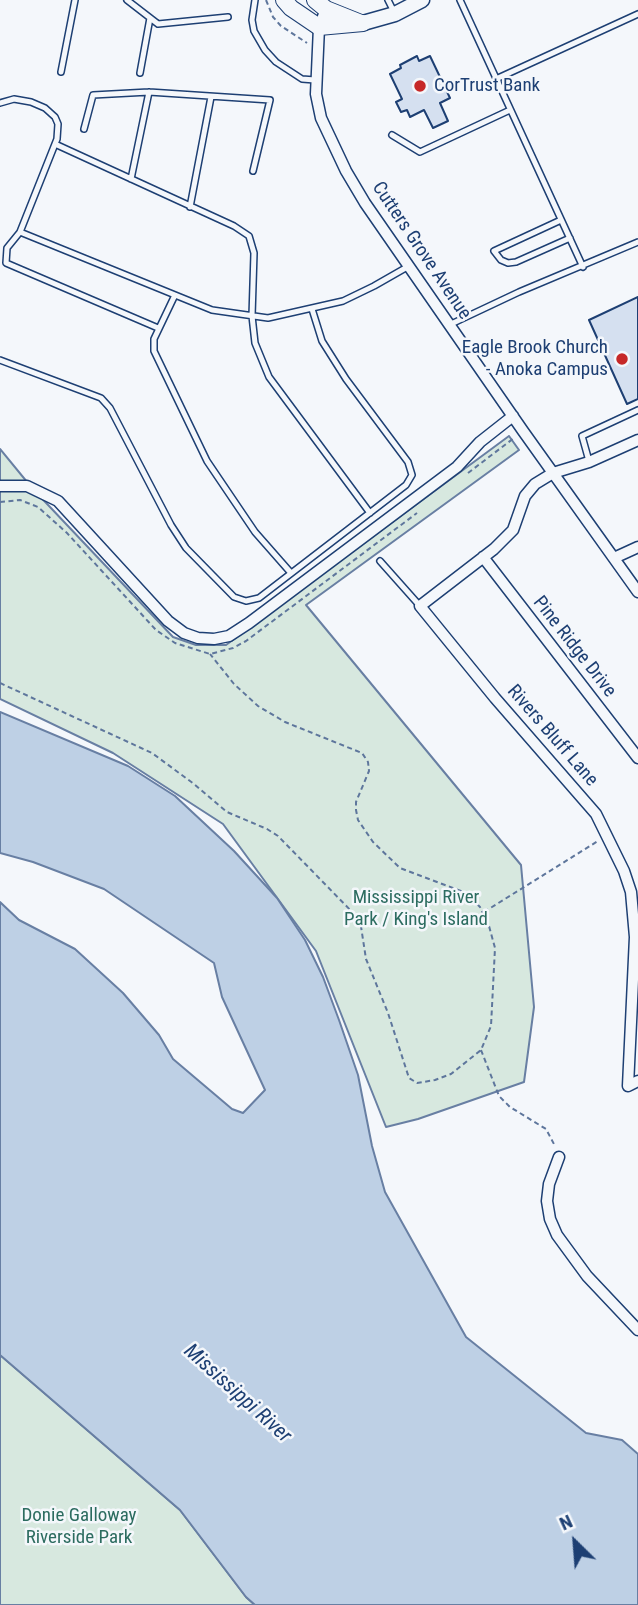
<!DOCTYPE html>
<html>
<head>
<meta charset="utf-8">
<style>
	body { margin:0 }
	#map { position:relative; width:638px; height:1605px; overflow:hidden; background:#f4f7fb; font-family:"Roboto Condensed",sans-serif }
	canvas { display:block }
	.north { position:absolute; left:540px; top:1507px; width:70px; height:70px; -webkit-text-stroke:5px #f4f7fb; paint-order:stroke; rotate:335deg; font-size:19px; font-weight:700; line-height:28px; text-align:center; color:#1d3f73 }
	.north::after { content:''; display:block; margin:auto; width:24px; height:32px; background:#1d3f73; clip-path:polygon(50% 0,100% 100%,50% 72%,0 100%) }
</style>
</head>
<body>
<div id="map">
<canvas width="638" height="1605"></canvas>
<div class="north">N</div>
</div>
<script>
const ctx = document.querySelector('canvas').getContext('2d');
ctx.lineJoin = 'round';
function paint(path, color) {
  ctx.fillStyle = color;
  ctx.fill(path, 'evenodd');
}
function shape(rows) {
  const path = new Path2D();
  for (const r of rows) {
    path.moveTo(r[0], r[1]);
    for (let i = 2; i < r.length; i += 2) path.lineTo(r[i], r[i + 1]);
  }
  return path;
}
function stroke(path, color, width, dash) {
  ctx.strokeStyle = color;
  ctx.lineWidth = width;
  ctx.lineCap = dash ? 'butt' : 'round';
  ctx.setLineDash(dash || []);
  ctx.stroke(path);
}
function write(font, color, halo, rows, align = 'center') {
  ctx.font = font + ' "Roboto Condensed",sans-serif';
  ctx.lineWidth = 5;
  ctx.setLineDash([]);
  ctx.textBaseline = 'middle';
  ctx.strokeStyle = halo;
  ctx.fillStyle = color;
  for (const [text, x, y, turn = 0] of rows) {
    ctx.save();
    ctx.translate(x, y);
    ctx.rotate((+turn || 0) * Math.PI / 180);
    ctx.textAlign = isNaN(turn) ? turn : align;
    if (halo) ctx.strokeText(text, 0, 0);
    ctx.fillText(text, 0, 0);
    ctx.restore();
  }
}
const green = shape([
	[509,436,519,450,306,605,521,865,534,1007,524,1082,418,1119,386,1127,316,951,223,824,113,753,0,699,0,449,32,488,173,637,196,645,226,645,509,436],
	[0,1355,180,1510,246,1597,255,1605,0,1605,0,1355]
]);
paint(green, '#d7e8df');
stroke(green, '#687fa3', 2);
const water = shape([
	[0,712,128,766,175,796,234,851,277,898,305,940,323,977,339,1020,358,1075,372,1146,385,1192,466,1337,586,1433,622,1440,638,1454,638,1605,255,1605,246,1597,180,1510,0,1355,0,902,19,920,75,949,123,993,159,1035,173,1059,232,1109,243,1113,265,1090,222,997,214,963,104,889,33,862,0,853,0,712]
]);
paint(water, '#bed0e5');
stroke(water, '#687fa3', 2);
const building = shape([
	[417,56,419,61,430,56,450,98,440,103,448,121,433,128,424,110,410,117,407,110,401,112,396,102,402,99,390,74,401,68,400,65,417,56],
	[638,297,638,399,627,404,589,320,638,297]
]);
paint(building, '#d5e0f0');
stroke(building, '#1d3f73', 2);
const service = shape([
	[127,0,158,24,228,17],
	[255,0,252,20,254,31,265,50,276,62,302,79,315,80],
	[388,0,395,14],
	[460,0,583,267],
	[61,72,75,0],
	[140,73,150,18],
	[496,79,638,14],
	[0,103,14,99,31,102,45,108,55,117,58,124,57,139,20,232,7,248,6,263,158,328],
	[84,129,93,95,149,92,270,100,253,171],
	[392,135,420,152,510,110],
	[55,144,234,226,249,236,254,253,252,316,255,343,269,377,370,513],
	[131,179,149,92],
	[190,207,211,97],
	[561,220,494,251,501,260,508,263,516,262,570,238],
	[20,232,212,310,268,318,343,301,374,286,409,266],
	[175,295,154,339,154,351,207,461,255,532,291,573],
	[449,325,519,292,638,242],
	[0,360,101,398,110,408,171,525,186,548,234,597,246,601,259,598,406,485,412,475,408,462,346,379,322,341,312,309],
	[589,461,582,436,638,410],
	[380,561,420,606]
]);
const minor = shape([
	[326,9,319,27,316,94,321,118,346,171,365,203,523,431,638,592],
	[638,440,589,462,553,473,535,484,525,496,513,530,494,549,420,606,495,698,596,814,624,871,631,892,635,937,628,1086,638,1081],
	[0,486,27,486,58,501,168,621,184,633,198,638,214,639,229,636,249,623,457,467,480,442,513,416],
	[483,557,638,758],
	[614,558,638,547],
	[559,1157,549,1184,547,1201,550,1219,557,1235,587,1276,638,1330]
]);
const tertiary = shape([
	[363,23,395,14,422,0]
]);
const secondary = shape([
	[284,0,291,8,319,27,363,23],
	[315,0,326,9,361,23]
]);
stroke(service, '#1d3f73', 8);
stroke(minor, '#1d3f73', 13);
stroke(tertiary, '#1d3f73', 17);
stroke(secondary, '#1d3f73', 18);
stroke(shape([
	[266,0,273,17,281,26,307,43],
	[468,473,514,438],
	[0,502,20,500,38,507,67,533,156,630,175,643,210,654,233,648,246,641,417,513],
	[0,683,152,753,194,784,227,812,267,829,278,836,360,920,366,959,388,1013,409,1078,417,1083,435,1080,451,1074,481,1050,491,1026,495,948,489,926,480,907,466,893,400,868,373,842,358,820,356,810,356,802,369,771,368,762,362,753,285,722,258,706,234,684,210,654],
	[484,912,598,841],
	[481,1050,499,1096,510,1107,546,1129,555,1146]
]), '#5e769c', 2, [5, 3.5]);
stroke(service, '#f4f7fb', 5);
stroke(minor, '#f4f7fb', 10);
stroke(tertiary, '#f4f7fb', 14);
stroke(secondary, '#f4f7fb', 16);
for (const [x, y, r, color] of [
	[420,86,7,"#c62828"],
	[622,359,7,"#c62828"]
]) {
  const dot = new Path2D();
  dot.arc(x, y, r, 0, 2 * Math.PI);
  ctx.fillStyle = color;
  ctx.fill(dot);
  stroke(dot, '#f4f7fb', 2.5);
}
write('19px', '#1d3f73', '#f4f7fb', [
	["CorTrust Bank",434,86],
	["Eagle Brook Church",608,348,"right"],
	["- Anoka Campus",608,370,"right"]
], 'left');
write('19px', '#1d3f73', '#f4f7fb', [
	["Cutters Grove Avenue",421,251,56],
	["Pine Ridge Drive",574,647,52],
	["Rivers Bluff Lane",552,736,49]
]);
write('19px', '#2c6c60', '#f4f7fb', [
	["Mississippi River",416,898],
	["Park / King's Island",416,920],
	["Donie Galloway",79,1516],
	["Riverside Park",79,1538]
]);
write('italic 21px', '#1d3f73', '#f4f7fb', [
	["Mississippi River",237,1394,42]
]);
</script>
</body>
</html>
